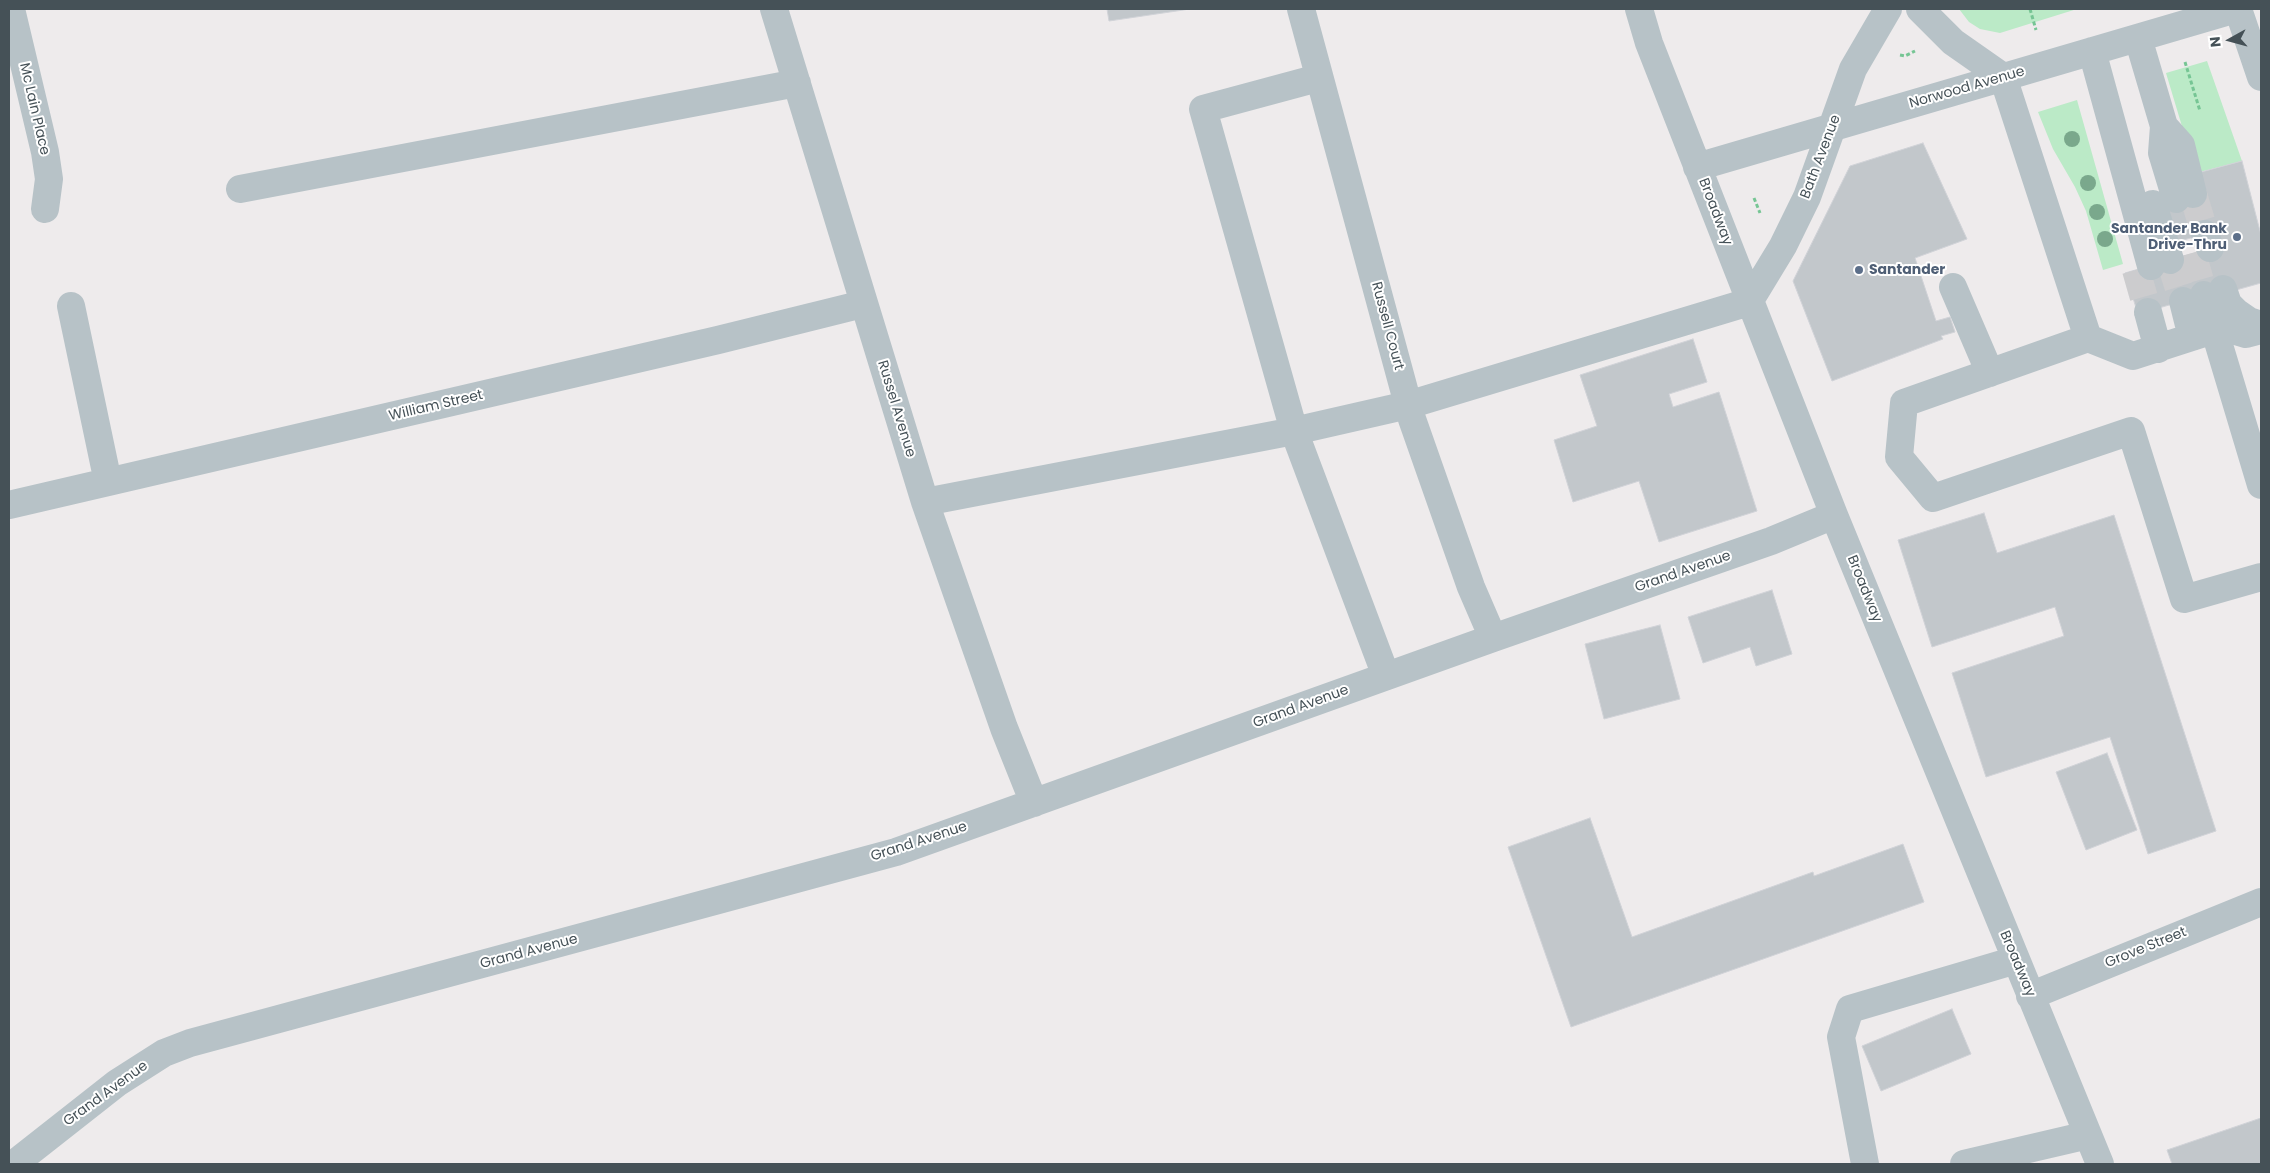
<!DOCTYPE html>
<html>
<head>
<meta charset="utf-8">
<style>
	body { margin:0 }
	#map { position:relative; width:2270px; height:1173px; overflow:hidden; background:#eeebec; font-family:Poppins,sans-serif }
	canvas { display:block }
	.frame { position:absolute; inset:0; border:10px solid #455157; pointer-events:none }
	.north { position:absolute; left:2205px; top:15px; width:50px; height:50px; -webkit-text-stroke:4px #fff; paint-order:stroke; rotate:263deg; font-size:14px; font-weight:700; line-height:20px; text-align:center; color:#455157 }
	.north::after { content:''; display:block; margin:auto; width:18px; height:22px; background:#455157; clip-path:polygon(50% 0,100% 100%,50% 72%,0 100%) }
</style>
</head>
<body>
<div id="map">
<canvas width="2270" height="1173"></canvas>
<div class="frame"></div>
<div class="north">N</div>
</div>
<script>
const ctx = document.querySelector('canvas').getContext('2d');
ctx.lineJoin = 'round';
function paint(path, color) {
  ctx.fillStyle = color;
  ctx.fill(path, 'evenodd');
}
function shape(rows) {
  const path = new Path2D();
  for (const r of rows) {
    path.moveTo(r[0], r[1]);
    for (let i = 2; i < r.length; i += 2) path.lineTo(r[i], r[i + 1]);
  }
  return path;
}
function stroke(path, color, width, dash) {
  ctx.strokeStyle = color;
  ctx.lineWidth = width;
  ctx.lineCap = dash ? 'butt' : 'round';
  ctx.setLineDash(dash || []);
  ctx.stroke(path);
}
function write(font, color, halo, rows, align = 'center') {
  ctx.font = font + ' Poppins,sans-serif';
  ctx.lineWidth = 4;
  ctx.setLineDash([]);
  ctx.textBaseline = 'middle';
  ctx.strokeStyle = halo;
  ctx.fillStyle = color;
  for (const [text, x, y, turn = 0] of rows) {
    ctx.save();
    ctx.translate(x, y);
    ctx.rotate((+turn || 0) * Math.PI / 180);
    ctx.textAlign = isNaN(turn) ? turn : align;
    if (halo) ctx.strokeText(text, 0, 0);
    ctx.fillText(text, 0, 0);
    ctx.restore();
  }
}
paint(shape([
	[1959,9,2077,9,2000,33,1980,29,1969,22],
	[2207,61,2242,161,2196,173,2166,73],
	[2077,100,2123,264,2103,270,2086,211,2075,187,2053,149,2038,112]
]), '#bbeac7');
const building = shape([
	[1107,9,1190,9,1109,21,1107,9],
	[1923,143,1967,239,1915,258,1936,321,1950,317,1955,332,1941,336,1943,339,1832,381,1793,281,1850,166,1923,143],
	[2242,161,2261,235,2261,283,2229,292,2228,288,2138,314,2125,273,2215,247,2205,234,2173,243,2162,204,2194,174,2242,161],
	[1693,339,1707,382,1669,394,1673,407,1719,392,1757,511,1659,542,1639,481,1573,502,1554,440,1597,426,1580,375,1693,339],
	[1984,513,1997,553,2114,515,2216,831,2148,854,2110,737,1986,777,1952,673,2064,636,2055,607,1932,647,1898,540,1984,513],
	[1772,590,1792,654,1756,666,1750,647,1703,663,1688,617,1772,590],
	[1660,625,1680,699,1604,719,1585,644,1660,625],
	[2107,753,2137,830,2086,850,2056,772,2107,753],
	[1590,818,1632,937,1813,872,1814,876,1903,844,1924,902,1571,1027,1508,847,1590,818],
	[1952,1009,1971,1054,1881,1091,1862,1046,1952,1009],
	[2261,1118,2261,1164,2172,1164,2167,1150,2261,1118]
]);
paint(building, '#c2c7cb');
stroke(building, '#d0d2d7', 1);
stroke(shape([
	[2193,194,2205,234],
	[2192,253,2204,295],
	[2170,260,2183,301],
	[2136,270,2148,312]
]), '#ccccce', 28, [28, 14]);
stroke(shape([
	[2030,9,2036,30],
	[1900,55,1905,56,1915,51],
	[2185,62,2200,111],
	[1754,198,1760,213]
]), '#76c594', 3, [4, 2.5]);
stroke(shape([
	[11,9,45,152,49,179,45,209],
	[774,9,925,502,1004,728,1034,803],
	[1301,9,1412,419,1471,587,1493,638],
	[1639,9,1649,43,1834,515,2100,1164],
	[1920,9,1953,42,2003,77,2088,338,2133,356,2223,327,2246,334,2261,330],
	[2238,9,2261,77],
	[2138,38,2164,126,2162,153,2176,199],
	[2092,51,2151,266],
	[1318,78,1203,109,1294,431,1386,676],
	[2164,126,2181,145,2193,194],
	[1697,167,2236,9],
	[240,189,797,83],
	[2153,204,2170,260],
	[2205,234,2210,248],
	[1953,287,1990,373],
	[2223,289,2228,304,2236,312,2249,321,2261,325],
	[2204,295,2261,485],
	[2183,301,2192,337],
	[1749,302,1783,246,1807,197,1853,69,1888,9],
	[71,306,108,482],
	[2148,312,2158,349],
	[2088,338,1904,403,1899,457,1933,498,2131,431,2184,599,2261,577],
	[925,502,1294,431,1408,405,1749,302],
	[9,505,718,340,863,304],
	[2030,996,2261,902],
	[14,1164,117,1083,164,1053,190,1043,896,852,1493,638,1771,541,1834,515],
	[1865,1164,1841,1037,1850,1009,2016,960],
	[1964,1164,2088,1135]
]), '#b7c2c7', 28);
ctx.fillStyle = '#7aa88c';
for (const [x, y] of [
	[2072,139],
	[2088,183],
	[2097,212],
	[2105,239]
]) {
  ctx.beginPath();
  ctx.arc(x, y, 8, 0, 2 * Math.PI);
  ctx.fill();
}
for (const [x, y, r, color] of [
	[2237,237,5,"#5c6f8a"],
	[1859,270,5,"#5c6f8a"]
]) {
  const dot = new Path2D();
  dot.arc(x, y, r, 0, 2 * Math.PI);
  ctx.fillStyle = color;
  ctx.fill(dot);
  stroke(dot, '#fff', 2);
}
write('14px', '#455157', '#fff', [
	["Norwood Avenue",1967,88,-16],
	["Mc Lain Place",34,109,77],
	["Bath Avenue",1821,157,-69],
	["Broadway",1715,212,69],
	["Russell Court",1387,326,75],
	["William Street",436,406,-13],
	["Russel Avenue",896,409,73],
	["Grand Avenue",1683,572,-19],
	["Broadway",1864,589,68],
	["Grand Avenue",1301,707,-20],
	["Grand Avenue",919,842,-18],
	["Grove Street",2146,948,-22],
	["Grand Avenue",529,952,-15],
	["Broadway",2017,964,67],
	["Grand Avenue",106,1094,-36]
]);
write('bold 14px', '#4e5e75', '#fff', [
	["Santander Bank",2227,229],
	["Drive-Thru",2227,245],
	["Santander",1869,270,"left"]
], 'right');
</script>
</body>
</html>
